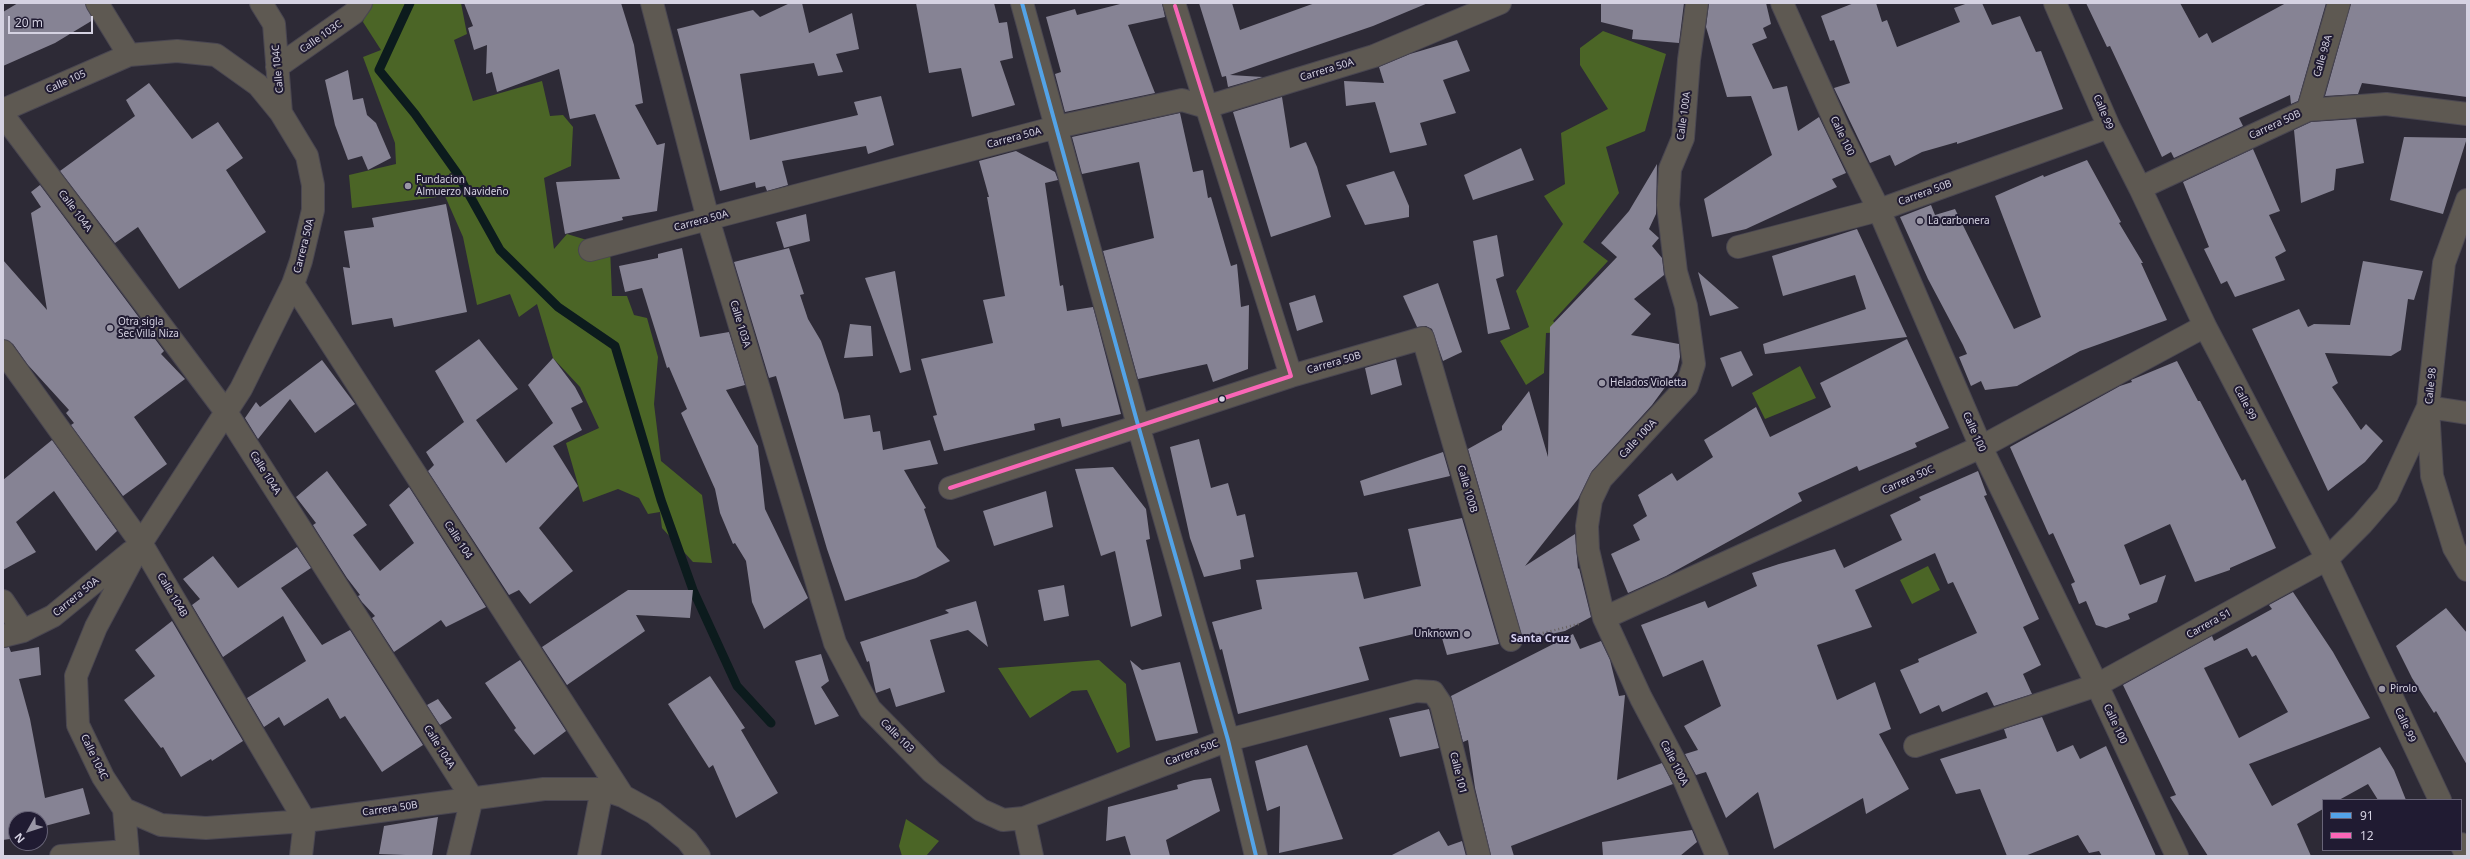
<!DOCTYPE html>
<html>
<head>
<meta charset="utf-8">
<style>
	body { margin:0 }
	#map { position:relative; width:2470px; height:859px; overflow:hidden; background:#2d2a36; font-family:"Noto Sans",sans-serif }
	canvas { display:block }
	.frame { position:absolute; inset:0; border:4px solid #d5d2e2; pointer-events:none }
	.legend { position:absolute; left:2322px; top:799px; width:140px; height:52px; box-sizing:border-box; background:#201b32; border:1px solid #686478; margin:0; padding:5px 7px; list-style:none; font-size:12px; color:#d5d2e2 }
	.legend li { display:flex; align-items:center; gap:8px; height:20px }
	.legend b { width:20px; border:1px solid #686478 }
	.north { position:absolute; left:8px; top:811px; width:40px; height:40px; box-sizing:border-box; background:#201b32; border:1px solid #686478; border-radius:50%; rotate:231deg; font-size:11px; font-weight:700; line-height:16px; text-align:center; color:#d5d2e2 }
	.north::after { content:''; display:block; margin:auto; width:14px; height:18px; background:#9a97a6; clip-path:polygon(50% 0,100% 100%,50% 72%,0 100%) }
	.scale { position:absolute; left:8px; top:16px; width:85px; height:18px; box-sizing:border-box; border:2px solid #d5d2e2; border-top:0; padding-left:5px; font-size:12px; line-height:14px; white-space:nowrap; color:#d5d2e2; -webkit-text-stroke:3px #201b32; paint-order:stroke }
</style>
</head>
<body>
<div id="map">
<canvas width="2470" height="859"></canvas>
<div class="frame"></div>
<ul class="legend">
<li><b style="height:5px;background:#53a3e8"></b>91</li>
<li><b style="height:5px;background:#fa66b7"></b>12</li>
</ul>
<div class="north">N</div>
<div class="scale">20 m</div>
</div>
<script>
const ctx = document.querySelector('canvas').getContext('2d');
ctx.lineJoin = 'round';
function paint(path, color) {
  ctx.fillStyle = color;
  ctx.fill(path, 'evenodd');
}
function shape(rows) {
  const path = new Path2D();
  for (const r of rows) {
    path.moveTo(r[0], r[1]);
    for (let i = 2; i < r.length; i += 2) path.lineTo(r[i], r[i + 1]);
  }
  return path;
}
function stroke(path, color, width, dash) {
  ctx.strokeStyle = color;
  ctx.lineWidth = width;
  ctx.lineCap = dash ? 'butt' : 'round';
  ctx.setLineDash(dash || []);
  ctx.stroke(path);
}
function write(font, color, halo, rows, align = 'center') {
  ctx.font = font + ' "Noto Sans",sans-serif';
  ctx.lineWidth = 4;
  ctx.setLineDash([]);
  ctx.textBaseline = 'middle';
  ctx.strokeStyle = halo;
  ctx.fillStyle = color;
  for (const [text, x, y, turn = 0] of rows) {
    ctx.save();
    ctx.translate(x, y);
    ctx.rotate((+turn || 0) * Math.PI / 180);
    ctx.textAlign = isNaN(turn) ? turn : align;
    if (halo) ctx.strokeText(text, 0, 0);
    ctx.fillText(text, 0, 0);
    ctx.restore();
  }
}
paint(shape([
	[369,3,461,3,467,34,454,40,473,101,542,81,550,116,563,115,573,127,571,166,544,178,554,249,567,234,610,247,612,296,627,296,634,315,647,318,658,357,654,404,661,461,702,495,712,563,693,562,662,528,660,512,648,514,639,498,618,489,583,502,566,443,599,428,580,387,553,358,537,304,519,317,510,294,477,305,463,237,445,196,352,208,349,175,396,164,395,143,363,57,381,50,363,22],
	[1603,31,1666,54,1645,131,1606,147,1619,193,1583,242,1608,261,1553,321,1564,332,1546,333,1544,373,1526,385,1500,341,1529,327,1516,291,1563,224,1544,196,1565,184,1561,133,1608,109,1580,65,1580,48],
	[1800,366,1816,398,1765,419,1752,393],
	[1928,566,1940,590,1912,604,1900,580],
	[1099,660,1126,684,1130,747,1117,753,1087,690,1072,691,1030,718,998,668],
	[906,819,939,841,926,856,902,856,899,846]
]), '#4b6526');
stroke(shape([
	[410,3,379,70,415,114,457,173,500,250,558,307,615,346,661,500,693,590,737,686,771,723]
]), '#0c1b1d', 9);
paint(shape([
	[18,3,85,3,93,20,55,43,3,66,3,12],
	[464,3,621,3,634,45,643,103,635,105,657,145,665,143,657,211,622,217,623,220,565,234,556,182,620,179,595,114,570,119,559,69,497,92,492,72,486,74,487,45,474,50,468,28,473,26],
	[790,3,802,3,809,33,852,13,859,49,836,54,843,72,818,76,814,63,740,74,750,140,858,115,854,102,881,96,894,145,868,154,866,146,782,161,788,185,767,191,765,186,756,188,755,182,720,191,677,29,753,10,760,17],
	[916,3,994,3,999,23,1007,22,1013,58,1000,61,1015,105,972,117,961,68,929,73],
	[1124,3,1162,3,1165,17,1128,25,1155,93,1065,112,1055,74,1061,72,1046,17,1075,9,1077,15],
	[1199,3,1232,3,1240,30,1315,3,1428,3,1373,26,1230,75,1263,77,1228,87,1226,76,1222,77],
	[1601,3,1684,3,1679,43,1632,39,1633,30,1601,22],
	[1709,3,1766,3,1771,24,1763,28,1767,38,1752,44,1773,89,1787,86,1798,131,1819,117,1846,173,1832,179,1837,187,1746,229,1712,237,1704,199,1772,155,1751,96,1727,97,1706,27],
	[1854,3,1876,3,1882,22,1887,20,1897,47,1960,22,1954,8,1968,3,1982,3,1992,25,2020,16,2036,52,2041,51,2063,109,1957,144,1957,142,1922,152,1895,166,1890,155,1870,163,1834,88,1850,83,1834,40,1830,41,1821,16],
	[2086,3,2180,3,2199,38,2207,33,2212,43,2286,3,2326,3,2298,101,2291,104,2290,95,2239,118,2243,126,2174,158,2171,152,2162,157,2110,46,2107,47],
	[2351,3,2467,3,2467,97,2362,83,2358,94,2325,96],
	[1457,40,1470,71,1443,80,1456,113,1420,123,1427,145,1390,153,1375,102,1346,106,1344,81,1384,83,1379,67,1410,54],
	[348,70,353,100,363,98,367,115,376,123,391,158,368,170,362,156,348,160,335,125,325,80],
	[149,83,192,139,218,122,243,158,226,170,266,232,179,289,138,227,115,243,60,171,135,116,126,100],
	[1282,97,1290,148,1306,142,1317,167,1331,217,1271,237,1233,112],
	[1180,113,1193,172,1203,170,1208,198,1211,197,1231,266,1237,264,1241,307,1249,305,1248,369,1213,382,1207,364,1138,379,1103,251,1154,238,1139,162,1082,174,1072,137],
	[2356,119,2364,163,2336,169,2334,190,2301,203,2294,130,2311,122],
	[2404,137,2467,138,2443,214,2390,200],
	[1521,148,1534,180,1473,200,1464,175],
	[2253,149,2280,211,2269,215,2286,251,2275,257,2285,280,2235,297,2227,281,2221,284,2204,249,2209,247,2183,182],
	[1016,151,1055,172,1058,180,1045,183,1060,286,1063,285,1067,311,1093,307,1121,414,1062,427,1060,418,1034,424,1035,430,944,451,933,416,937,415,921,359,993,343,983,300,1005,296,987,197,989,197,979,161],
	[2087,160,2121,222,2119,223,2143,263,2141,263,2167,320,2080,351,2017,386,1985,390,1981,381,1971,386,1959,357,1967,354,1963,345,1928,279,1900,217,1931,205,1935,215,1955,209,2014,329,2041,317,1995,196,2043,175,2044,177],
	[1657,164,1656,214,1649,229,1659,238,1652,246,1662,258,1664,275,1634,299,1651,314,1631,335,1679,344,1680,357,1677,371,1652,405,1592,471,1578,499,1525,566,1575,534,1578,569,1579,568,1591,617,1565,631,1523,640,1468,449,1502,430,1502,426,1529,391,1548,457,1550,327,1617,257,1601,243,1629,211],
	[1394,171,1409,206,1409,217,1365,225,1346,185],
	[40,185,164,351,161,354,185,379,134,417,167,464,123,496,71,425,74,423,66,413,69,410,28,365,13,344,3,339,3,260,47,310,31,213,41,207,31,192],
	[446,204,467,312,394,327,392,318,352,325,343,267,350,268,344,231,374,227,372,218],
	[806,214,810,241,784,248,776,222],
	[1857,229,1907,337,1765,354,1763,344,1866,309,1855,275,1783,296,1772,256],
	[1497,235,1504,276,1496,279,1510,329,1488,334,1473,241],
	[682,248,700,337,729,332,745,385,726,390,758,446,765,509,808,598,764,629,752,602,746,561,735,543,733,544,720,513,715,489,681,413,687,409,669,367,667,368,642,288,625,292,619,266,658,258,658,254],
	[789,248,804,294,800,295,808,319,821,341,839,394,844,419,870,415,873,432,880,431,883,450,930,440,938,464,904,470,926,508,924,509,937,547,950,561,916,578,845,601,827,549,776,376,769,378,734,262],
	[2363,261,2423,271,2414,300,2408,299,2401,350,2391,356,2325,353,2338,383,2332,387,2361,430,2366,424,2383,441,2365,462,2328,491,2252,329,2299,309,2308,327,2314,324,2350,325],
	[895,271,911,370,900,373,865,278],
	[1698,272,1739,308,1710,316],
	[1438,283,1462,352,1443,361,1432,329,1426,326,1417,327,1403,296],
	[1315,295,1323,322,1297,331,1289,303],
	[850,324,871,326,873,356,844,358],
	[479,339,518,389,476,420,506,463,553,423,528,385,553,358,575,387,583,402,571,408,582,430,553,446,578,486,539,528,573,571,530,604,519,590,509,595,428,471,434,465,426,452,464,422,435,371],
	[1907,339,1949,428,1915,443,1917,447,1859,471,1857,466,1798,493,1802,501,1666,576,1628,593,1611,554,1640,540,1633,525,1647,516,1638,495,1672,473,1677,481,1713,457,1704,440,1756,407,1770,437,1831,407,1820,383],
	[1741,351,1753,375,1732,387,1720,358],
	[1396,359,1402,385,1371,395,1365,368],
	[322,360,355,404,315,433,290,399,258,439,245,418,256,402,260,407],
	[2177,361,2198,401,2200,401,2242,481,2245,479,2276,548,2230,568,2230,570,2195,582,2170,524,2124,545,2140,585,2166,575,2157,602,2128,614,2130,619,2106,628,2096,625,2086,601,2079,604,2071,584,2075,582,2062,553,2053,533,2049,535,2010,447,2120,386,2132,382,2131,380],
	[1199,439,1211,488,1228,483,1237,516,1245,514,1254,557,1240,560,1241,569,1204,577,1190,538,1170,447],
	[52,440,117,531,96,551,54,491,16,522,36,552,3,570,3,480],
	[1443,452,1450,476,1364,496,1360,481],
	[1113,467,1146,509,1150,539,1146,540,1162,616,1131,627,1115,551,1101,556,1075,469],
	[327,471,367,525,353,535,380,571,414,543,389,505,409,487,486,607,446,627,441,620,394,652,372,618,375,616,362,602,358,596,360,595,347,578,318,533,313,525,316,523,296,497],
	[1978,471,1987,495,1984,496,2039,619,2023,627,2041,665,2023,674,2032,694,1994,706,1987,692,1942,712,1939,705,1920,714,1900,670,1919,662,1918,659,1977,633,1953,582,1948,584,1935,553,1855,590,1872,627,1817,645,1837,700,1875,682,1891,729,1879,734,1909,789,1866,814,1863,798,1774,849,1758,792,1726,818,1706,772,1696,775,1685,754,1698,750,1684,726,1721,706,1703,660,1663,677,1641,625,1705,601,1708,608,1757,586,1752,573,1779,564,1835,549,1844,568,1902,540,1890,515,1921,500,1919,497],
	[1046,491,1053,527,994,546,983,511],
	[1462,518,1499,644,1447,655,1439,628,1359,647,1369,680,1238,714,1222,649,1220,650,1212,622,1262,609,1256,580,1357,572,1364,599,1421,586,1408,529],
	[297,547,311,568,281,588,322,645,350,630,423,745,382,772,345,716,340,719,328,698,284,726,279,717,264,727,247,698,306,661,283,616,223,657,192,605,200,599,183,579,213,556,238,588],
	[1064,585,1069,616,1044,621,1038,590],
	[628,590,693,590,690,618,636,615,645,631,567,685,542,647],
	[2293,592,2333,652,2370,718,2249,764,2272,806,2380,747,2394,770,2406,800,2378,800,2368,784,2339,800,2323,800,2323,809,2297,824,2311,856,2208,856,2170,797,2176,795,2123,685,2212,636,2214,641,2272,609,2269,605],
	[2247,648,2252,657,2256,655,2288,712,2239,738,2204,668],
	[976,601,988,647,968,630,930,640,945,692,896,707,890,688,876,693,869,661,867,662,860,642,949,613,945,610],
	[2446,608,2467,633,2467,765,2436,711,2434,713,2412,678,2396,646],
	[172,621,243,741,212,761,211,759,181,777,163,747,161,748,124,700,155,676,135,650],
	[1573,634,1580,649,1601,641,1610,660,1619,696,1625,695,1617,780,1662,763,1673,784,1511,846,1514,856,1491,856,1475,788,1468,740,1463,742,1451,696],
	[9,647,11,652,39,647,41,675,19,679,30,719,45,798,83,788,90,814,45,826,47,833,40,834,40,819,16,819,16,838,3,840,3,648],
	[821,654,829,681,821,687,839,716,815,725,795,661],
	[520,660,566,731,534,755,514,730,516,728,485,683],
	[1130,660,1142,670,1180,662,1198,733,1156,741],
	[710,676,745,728,741,730,778,793,736,818,713,765,709,768,668,704],
	[438,699,452,718,440,725,427,705],
	[1429,709,1439,748,1400,757,1389,718],
	[2042,717,2057,752,2073,745,2080,759,2106,746,2156,856,2102,856,2099,851,2089,853,2078,835,2025,856,2007,856,1980,789,1956,794,1940,759,2007,738,2004,729],
	[1307,745,1343,839,1279,853,1280,806,1267,811,1255,761],
	[1211,778,1220,811,1166,840,1170,856,1131,856,1125,836,1106,841,1108,807,1178,789,1177,785,1194,780],
	[438,817,432,856,379,854,384,826],
	[1692,830,1697,842,1680,856,1603,856,1602,842],
	[1439,831,1448,846,1462,841,1466,856,1390,856]
]), '#868394');
const minor = shape([
	[97,3,129,55],
	[261,3,274,24,281,113],
	[652,3,708,219,835,643,870,709,932,772,981,810,1003,820,1024,818,1228,740,1416,691,1433,692,1441,704,1479,856],
	[1022,3,1138,425,1228,740,1256,856],
	[1174,3,1291,376],
	[1697,3,1689,60,1683,138,1670,169,1668,205,1676,272,1686,306,1694,364,1687,386,1601,479,1591,500,1587,526,1588,550,1604,618,1641,698,1684,779,1717,856],
	[1782,3,1838,128,1879,210,1981,447,2097,685,2177,856],
	[2055,3,2109,127,2140,188,2205,326,2327,559,2440,800],
	[277,67,354,13,361,3],
	[3,110,129,55,177,51,216,55,258,85,281,113,307,156,313,185,313,210,301,261,293,284,241,389,141,543,96,627,76,676,78,725,103,777,124,809,128,856],
	[2308,110,2339,3],
	[3,115,226,412,472,798,458,856],
	[2140,188,2308,110,2386,104,2467,114],
	[2467,200,2444,263,2428,407,2432,476,2454,548,2467,570],
	[1738,247,1879,210,2109,127],
	[590,250,1057,127,1182,100,1206,107,1374,56,1500,3],
	[293,284,623,796],
	[3,351,141,543,305,821,301,856],
	[950,488,1291,376,1423,338,1511,640],
	[3,601,23,631],
	[1604,618,1981,447,2205,326],
	[3,636,23,631,53,616,131,552],
	[1915,746,2097,685,2327,559,2362,524,2387,495,2428,407,2467,413],
	[124,809,161,825,206,828,305,821,544,789,602,789,623,796,654,813,687,840,699,856],
	[1024,818,1032,856],
	[2461,844,2467,856],
	[61,856,127,851],
	[589,856,602,789]
]);
stroke(minor, '#494651', 24);
stroke(shape([
	[1535,635,1579,624]
]), '#686361', 2.5, [1, 3]);
stroke(minor, '#5e5952', 22);
stroke(shape([
	[1022,3,1138,425,1228,740,1256,856]
]), '#53a3e8', 4);
stroke(shape([
	[950,488,1291,376,1175,6]
]), '#fa66b7', 4);
for (const [x, y, r, color] of [
	[408,186,4,"#9a97a6"],
	[1920,221,4,"#9a97a6"],
	[110,328,4,"#9a97a6"],
	[1602,383,4,"#9a97a6"],
	[1222,399,3.5,"#d5d2e2"],
	[1467,634,4,"#9a97a6"],
	[2382,689,4,"#9a97a6"]
]) {
  const dot = new Path2D();
  dot.arc(x, y, r, 0, 2 * Math.PI);
  ctx.fillStyle = color;
  ctx.fill(dot);
  stroke(dot, '#201b32', 1.5);
}
write('10px', '#d5d2e2', '#201b32', [
	["Calle 103C",321,37,-35],
	["Calle 98A",2323,56,-74],
	["Calle 104C",278,69,-95],
	["Carrera 50A",1327,70,-17],
	["Calle 105",66,82,-24],
	["Calle 99",2103,112,67],
	["Calle 100A",1684,116,-82],
	["Carrera 50B",2275,125,-25],
	["Calle 100",1842,136,64],
	["Carrera 50A",1014,138,-15],
	["Carrera 50B",1925,193,-20],
	["Calle 104A",75,211,53],
	["Carrera 50A",701,221,-15],
	["Carrera 50A",304,246,-76],
	["Calle 103A",740,324,73],
	["Carrera 50B",1334,363,-16],
	["Calle 98",2431,386,-84],
	["Calle 99",2245,403,63],
	["Calle 100",1974,432,66],
	["Calle 100A",1638,439,-47],
	["Calle 104A",265,473,58],
	["Carrera 50C",1908,480,-24],
	["Calle 100B",1467,489,74],
	["Calle 104",458,540,57],
	["Calle 104B",172,595,59],
	["Carrera 50A",76,597,-39],
	["Carrera 51",2209,624,-29],
	["Calle 100",2115,724,65],
	["Calle 99",2405,725,65],
	["Calle 103",897,736,45],
	["Calle 104A",439,747,58],
	["Carrera 50C",1192,753,-21],
	["Calle 104C",94,757,64],
	["Calle 100A",1674,763,63],
	["Calle 101",1458,773,76],
	["Carrera 50B",390,809,-8]
]);
write('10px', '#d5d2e2', '#201b32', [
	["Fundacion",416,180],
	["Almuerzo Navideño",416,192],
	["La carbonera",1928,221],
	["Otra sigla",118,322],
	["Sec Villa Niza",118,334],
	["Helados Violetta",1610,383],
	["Unknown",1459,634,"right"],
	["Pirolo",2390,689]
], 'left');
write('bold 11px', '#d5d0ef', '#201b32', [
	["Santa Cruz",1540,639]
]);
</script>
</body>
</html>
